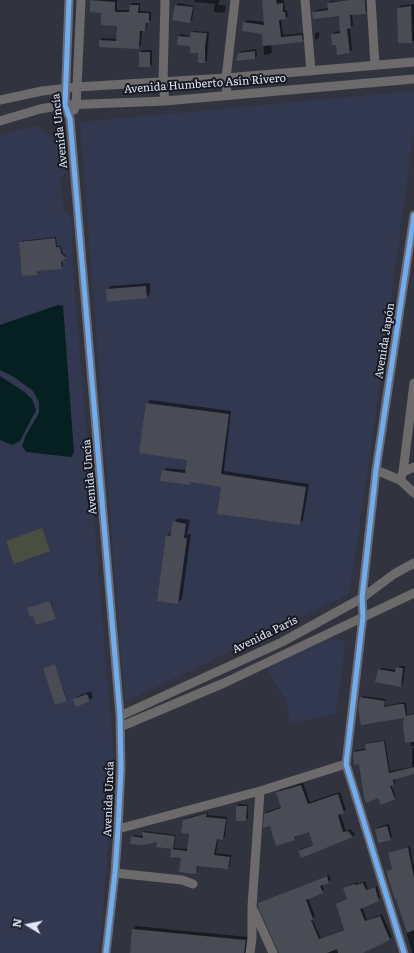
<!DOCTYPE html>
<html>
<head>
<meta charset="utf-8">
<style>
	body { margin:0 }
	#map { position:relative; width:414px; height:953px; overflow:hidden; background:#31343e; font-family:Literata,serif }
	canvas { display:block }
	.north { position:absolute; left:8px; top:905px; width:40px; height:40px; -webkit-text-stroke:3px #161922; paint-order:stroke; rotate:280deg; font-size:11px; font-weight:700; line-height:16px; text-align:center; color:#e3e8f5 }
	.north::after { content:''; display:block; margin:auto; width:14px; height:18px; background:#e3e8f5; clip-path:polygon(50% 0,100% 100%,50% 72%,0 100%) }
</style>
</head>
<body>
<div id="map">
<canvas width="414" height="953"></canvas>
<div class="north">N</div>
</div>
<script>
const ctx = document.querySelector('canvas').getContext('2d');
ctx.lineJoin = 'round';
function paint(path, color) {
  ctx.fillStyle = color;
  ctx.fill(path, 'evenodd');
}
function shape(rows) {
  const path = new Path2D();
  for (const r of rows) {
    path.moveTo(r[0], r[1]);
    for (let i = 2; i < r.length; i += 2) path.lineTo(r[i], r[i + 1]);
  }
  return path;
}
function stroke(path, color, width, dash) {
  ctx.strokeStyle = color;
  ctx.lineWidth = width;
  ctx.lineCap = dash ? 'butt' : 'round';
  ctx.setLineDash(dash || []);
  ctx.stroke(path);
}
function write(font, color, halo, rows, align = 'center') {
  ctx.font = font + ' Literata,serif';
  ctx.lineWidth = 4;
  ctx.setLineDash([]);
  ctx.textBaseline = 'middle';
  ctx.strokeStyle = halo;
  ctx.fillStyle = color;
  for (const [text, x, y, turn = 0] of rows) {
    ctx.save();
    ctx.translate(x, y);
    ctx.rotate((+turn || 0) * Math.PI / 180);
    ctx.textAlign = isNaN(turn) ? turn : align;
    if (halo) ctx.strokeText(text, 0, 0);
    ctx.fillText(text, 0, 0);
    ctx.restore();
  }
}
paint(shape([
	[414,91,414,129,368,468,349,594,125,702,80,122],
	[35,125,63,144,66,173,60,179,63,209,71,216,74,284,114,761,101,935,97,953,0,953,0,136],
	[331,638,340,639,345,644,336,714,290,723,286,701,266,667]
]), '#323850');
paint(shape([
	[42,528,50,551,14,564,6,541]
]), '#4a4e40');
paint(shape([
	[58,305,63,306,74,453,71,457,26,452,22,446,26,435,39,413,39,402,33,391,14,377,0,370,0,325],
	[0,376,23,391,32,399,36,410,20,441,12,445,0,440]
]), '#061f21');
paint(shape([
	[92,0,117,0,117,10,130,10,130,5,133,3,140,3,140,11,151,12,151,20,147,22,147,28,145,30,142,30,141,45,139,48,100,41,102,38,117,39,118,25,102,12],
	[195,0,220,0,218,5,226,5,225,11,223,13,214,12,214,6,216,4,194,2],
	[263,0,284,0,285,10,287,10,288,16,285,18,281,18,283,35,304,33,304,39,302,41,271,44,272,52,270,54,264,55,263,33,244,23,247,20,265,22],
	[368,0,368,10,365,13,352,14,353,25,350,28,352,50,349,52,332,34,335,32,341,31,340,15,313,13,316,10,329,8,328,3,331,1],
	[178,3,194,6,192,20,190,22,176,6],
	[414,4,414,41,399,42,398,8,400,6],
	[194,31,209,32,207,60,205,62,199,52,179,36,181,34,191,36],
	[317,32,319,32,319,38,315,40,315,34],
	[256,49,257,56,255,58,239,53,241,51],
	[142,50,152,50,152,64,150,66,140,53],
	[56,237,57,246,61,246,62,252,66,256,62,260,63,267,61,268,38,270,37,274,23,275,20,242,22,241],
	[150,283,150,294,147,297,107,290,111,286],
	[150,400,231,411,224,471,309,484,303,520,300,524,222,486,193,481,190,483,163,471,166,468,186,470,188,459,147,404],
	[178,518,190,520,187,534,191,534,182,599,177,603,167,536,171,531,174,522],
	[51,601,55,618,34,615,29,608],
	[55,664,67,699,66,700,45,668],
	[399,666,405,666,403,684,401,686,379,670,381,668,396,670],
	[91,691,93,697,90,700,77,706,74,700,78,696],
	[363,696,386,699,385,706,406,702,407,715,414,713,414,746,411,746,405,717,361,698],
	[385,740,390,771,412,767,412,749,414,747,414,773,395,779,395,783,391,785,396,797,394,798,360,763,354,752,356,750,367,749,366,744,368,743],
	[303,783,310,802,340,792,346,810,340,813,346,831,350,829,355,834,352,837,299,851,301,849,314,844,310,830,296,835,297,836,294,839,271,825,265,814,268,811,282,807,277,793,279,790],
	[239,804,248,805,248,818,246,820,237,806],
	[208,812,208,815,227,817,225,837,223,839,218,838,216,853,231,855,230,866,228,868,198,865,197,871,195,873,182,857,172,850,174,849,157,846,158,840,132,837,134,835,144,836,143,832,144,831,176,835,174,848,188,849,190,833,184,820,186,818],
	[389,824,392,837,390,839,376,829,378,827],
	[410,846,414,868,414,953,412,953,397,898,387,871,393,868,389,854,391,852],
	[329,875,331,880,322,885,324,890,308,898,315,916,312,919,321,938,345,929,348,899,345,888,357,882,358,884,365,881,368,889,377,886,380,898,362,907,367,920,382,914,392,937,360,953,281,953,259,904,261,902],
	[136,926,248,937,247,953,131,953,133,929]
]), '#0007');
paint(shape([
	[90,0,115,2,115,12,129,12,130,5,139,5,138,13,149,13,149,23,146,23,145,31,140,31,139,49,99,47,99,40,116,41,117,26,101,25,101,13,90,12],
	[262,0,276,0,277,4,283,3,283,12,285,12,286,19,279,20,281,37,302,35,303,42,263,46,262,34,242,31,243,22,264,25],
	[350,0,365,0,366,14,350,15,351,28,347,29,350,53,337,55,336,45,332,45,331,34,340,33,339,16,313,19,312,12,328,10,327,3],
	[175,5,193,7,190,23,172,20],
	[411,6,412,43,398,43,397,8],
	[191,32,207,33,205,46,205,63,198,63,198,53,190,53,190,46,177,45,178,36,190,37],
	[255,51,255,59,236,61,238,53],
	[139,52,150,52,150,67,139,67],
	[55,238,56,247,60,247,61,253,66,258,61,262,62,269,37,271,37,275,22,276,19,242],
	[146,286,147,298,107,302,106,289],
	[146,403,229,414,221,474,306,487,300,525,217,514,221,487,190,482,191,485,160,481,162,470,185,473,187,460,139,453],
	[173,521,186,524,184,538,187,538,178,604,157,601,166,535,170,536],
	[50,601,56,619,36,625,33,616,30,617,27,608],
	[55,664,67,701,55,705,43,668],
	[396,667,403,668,401,687,375,682,378,669,395,672],
	[87,694,90,701,76,707,73,699],
	[360,697,385,701,384,707,400,704,404,704,406,716,414,714,414,742,405,743,403,725,404,718,361,725,358,708],
	[384,741,389,773,414,767,414,774,393,780,394,785,390,786,395,799,381,805,378,798,366,803,364,797,359,764,354,765,353,752,366,750,365,744],
	[301,785,308,804,338,794,344,813,338,815,343,832,348,831,353,837,301,858,298,851,313,845,309,832,294,837,295,840,276,846,270,826,263,828,264,814,281,808,276,792],
	[236,806,247,806,246,821,236,821],
	[207,813,206,817,226,819,223,840,217,839,214,855,230,857,228,869,197,866,196,874,179,872,181,858,170,857,171,849,187,851,189,834,181,833,183,820],
	[387,826,391,840,378,843,375,829],
	[142,832,175,836,173,849,156,847,157,842,143,845,130,844,131,836,143,838],
	[408,847,414,878,414,930,407,933,396,899,395,900,386,871,392,869,388,853],
	[327,876,329,883,320,886,323,893,306,900,313,919,311,920,319,939,344,930,336,904,347,899,343,888,355,884,356,885,363,883,366,890,375,887,379,901,360,909,365,921,380,916,390,940,363,953,338,953,337,949,327,953,279,953,258,907,258,903],
	[132,929,246,940,244,953,130,953]
]), '#494c54');
stroke(shape([
	[69,0,65,105,70,119,120,716,121,769,118,829,115,873,106,953],
	[305,0,311,71],
	[371,0,375,65],
	[227,95,226,78,235,0],
	[0,100,42,91,77,87,226,78,414,62],
	[165,101,163,83,165,0],
	[74,110,76,105,77,87,81,0],
	[0,121,40,109,65,105,165,101,414,79],
	[414,383,403,472,400,480,414,493],
	[376,470,400,480],
	[403,472,414,467],
	[120,716,282,642,362,598,394,574,414,563],
	[120,727,224,683,414,593],
	[118,829,260,791,346,764],
	[115,873,182,880,193,884],
	[254,911,273,953],
	[250,953,252,938,252,907,260,791],
	[404,953,346,764,363,616,362,598,376,470,414,215]
]), '#6d6a6b', 9);
stroke(shape([
	[69,0,65,105,70,119,120,716,121,769,118,829,115,873,106,953],
	[404,953,346,764,363,616,362,598,376,470,414,215]
]), '#6dadf4', 5);
write('11px', '#e3e8f5', '#161922', [
	["Avenida Humberto Asín Rivero",205,84,-4],
	["Avenida Uncía",60,131,-96],
	["Avenida Japón",385,341,-81],
	["Avenida Uncía",90,477,-95],
	["Avenida París",265,635,-26],
	["Avenida Uncía",109,799,-88]
]);
</script>
</body>
</html>
